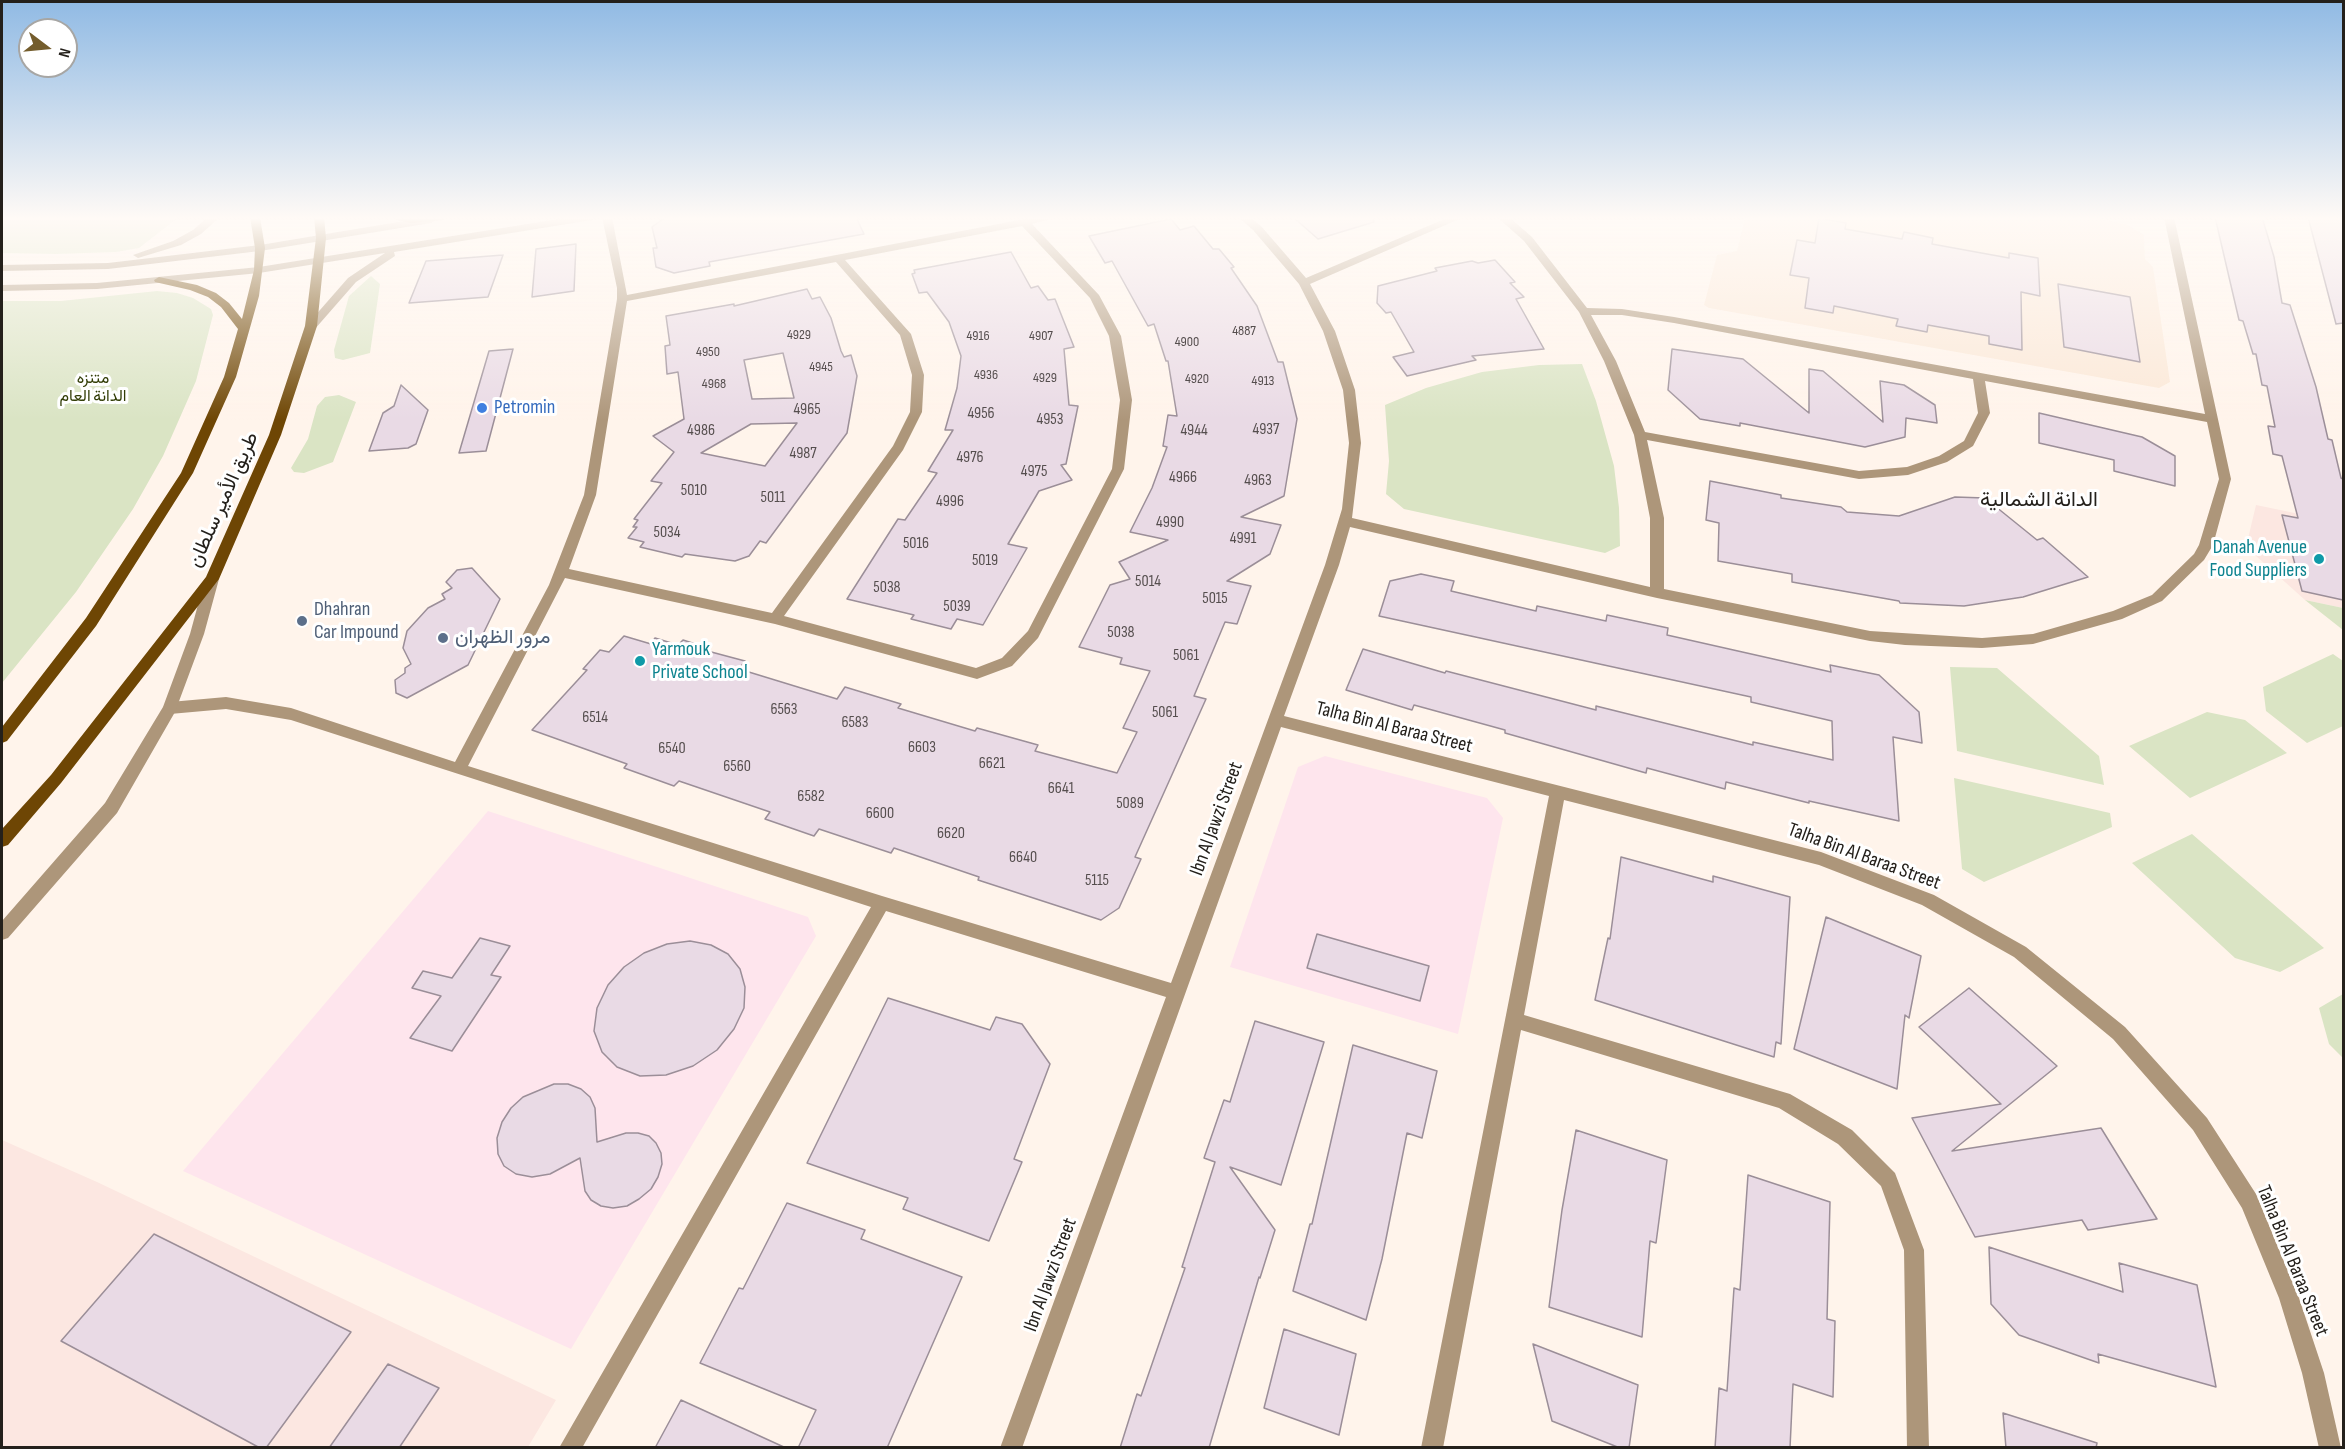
<!DOCTYPE html>
<html>
<head>
<meta charset="utf-8">
<style>
	body { margin:0 }
	#map { position:relative; width:2345px; height:1449px; overflow:hidden; background:#fff4eb; font-family:"Sofia Sans Condensed",sans-serif }
	canvas { display:block }
	.frame { position:absolute; inset:0; border:3px solid #24201b; pointer-events:none }
	.north { position:absolute; left:18px; top:18px; width:60px; height:60px; box-sizing:border-box; background:#fff; border:2px solid #a7a6a4; border-radius:50%; rotate:106deg; font-size:16px; font-weight:700; line-height:24px; text-align:center; color:#24201b }
	.north::after { content:''; display:block; margin:auto; width:21px; height:27px; background:#745d2d; clip-path:polygon(50% 0,100% 100%,50% 72%,0 100%) }
</style>
</head>
<body>
<div id="map">
<canvas width="2345" height="1449"></canvas>
<div class="frame"></div>
<div class="north">N</div>
</div>
<script>
const ctx = document.querySelector('canvas').getContext('2d');
ctx.lineJoin = 'round';
function paint(path, color) {
  ctx.fillStyle = color;
  ctx.fill(path, 'evenodd');
}
function shape(rows) {
  const path = new Path2D();
  for (const r of rows) {
    path.moveTo(r[0], r[1]);
    for (let i = 2; i < r.length; i += 2) path.lineTo(r[i], r[i + 1]);
  }
  return path;
}
function stroke(path, color, width, dash) {
  ctx.strokeStyle = color;
  ctx.lineWidth = width;
  ctx.lineCap = dash ? 'butt' : 'round';
  ctx.setLineDash(dash || []);
  ctx.stroke(path);
}
function write(font, color, halo, rows, align = 'center') {
  ctx.font = font + ' "Sofia Sans Condensed",Vazirmatn,sans-serif';
  ctx.lineWidth = 6;
  ctx.setLineDash([]);
  ctx.textBaseline = 'middle';
  ctx.strokeStyle = halo;
  ctx.fillStyle = color;
  for (const [text, x, y, turn = 0] of rows) {
    ctx.save();
    ctx.translate(x, y);
    ctx.rotate((+turn || 0) * Math.PI / 180);
    ctx.textAlign = isNaN(turn) ? turn : align;
    if (halo) ctx.strokeText(text, 0, 0);
    ctx.fillText(text, 0, 0);
    ctx.restore();
  }
}
paint(shape([
	[2256,505,2343,523,2343,608,2305,600,2246,547],
	[2,1140,97,1182,556,1400,528,1447,2,1447]
]), '#fce7e1');
paint(shape([
	[1325,756,1487,798,1503,818,1458,1034,1230,967,1298,767],
	[488,811,808,917,816,936,571,1349,183,1171]
]), '#fee5ed');
paint(shape([
	[1745,217,2092,217,2128,225,2144,235,2145,259,2153,267,2170,382,2159,388,1709,308,1704,305,1717,255,1737,251]
]), '#fbe8d7');
paint(shape([
	[2,217,179,217,139,248,116,252,56,254,2,253],
	[371,276,380,284,370,353,343,360,335,358,334,350,349,296],
	[157,291,177,293,193,298,211,309,213,315,196,381,163,456,133,509,76,592,2,683,2,301,61,301],
	[1582,364,1596,401,1614,466,1619,508,1620,546,1605,553,1404,509,1386,494,1389,461,1385,405,1426,388,1482,372,1539,365],
	[339,395,356,402,333,462,304,473,294,472,291,468,308,439,317,406,325,397],
	[2305,600,2343,608,2343,630],
	[2333,654,2343,661,2343,726,2307,743,2266,711,2263,687],
	[1950,667,1997,668,2099,756,2104,785,1957,751],
	[2207,712,2245,720,2287,753,2190,798,2129,746],
	[1954,778,2110,813,2112,827,1984,882,1962,869],
	[2192,834,2324,948,2280,972,2235,958,2132,863],
	[2343,994,2343,1058,2329,1044,2319,1008]
]), '#dae4c4');
const building = shape([
	[670,217,856,217,864,234,709,262,710,266,674,273,656,267,653,248,657,248,652,227,663,219,670,217],
	[1293,217,1373,217,1374,222,1318,239,1293,217],
	[2215,217,2262,217,2274,257,2282,303,2290,305,2316,387,2328,439,2332,440,2341,478,2343,479,2343,600,2302,591,2282,515,2298,518,2282,456,2273,454,2268,426,2275,427,2267,386,2262,385,2256,354,2253,354,2243,321,2239,320,2215,217],
	[2308,217,2343,217,2343,323,2336,324,2308,217],
	[1819,218,1846,223,1845,229,1902,239,1904,232,1933,238,1932,244,2009,258,2009,253,2038,258,2040,296,2021,292,2022,350,1989,344,1989,336,1928,325,1927,332,1896,326,1898,319,1834,306,1833,313,1805,308,1809,278,1790,275,1797,240,1815,243,1819,218],
	[1171,219,1180,230,1194,226,1213,249,1219,249,1234,267,1231,268,1257,306,1278,362,1283,362,1297,419,1284,496,1241,517,1281,525,1270,554,1227,581,1251,586,1237,624,1225,622,1194,696,1206,699,1135,857,1141,859,1119,908,1101,920,978,880,979,877,894,848,891,853,819,829,814,836,765,819,770,812,679,781,674,786,624,768,627,764,532,730,587,670,583,669,600,650,609,652,624,636,651,644,655,638,678,645,683,640,702,646,700,649,745,661,739,669,837,699,845,687,901,704,898,708,975,731,977,728,1038,745,1035,751,1117,773,1137,732,1123,728,1150,671,1120,664,1122,658,1079,647,1110,585,1130,579,1119,562,1168,540,1130,532,1152,488,1167,447,1163,446,1168,415,1177,416,1168,361,1166,361,1154,324,1148,326,1112,261,1105,263,1089,236,1171,219],
	[576,244,574,291,532,297,536,249,576,244],
	[1011,252,1031,288,1038,286,1048,300,1055,299,1074,347,1064,349,1069,405,1078,406,1066,464,1061,465,1072,480,1039,491,1008,544,1027,548,983,625,957,619,951,629,911,619,914,615,847,599,898,519,905,520,937,473,928,471,953,430,945,430,957,388,961,356,949,322,927,292,919,293,912,274,915,273,914,270,1011,252],
	[503,255,488,297,409,303,426,261,503,255],
	[1495,260,1515,282,1510,283,1524,297,1516,299,1544,349,1472,356,1476,360,1407,376,1393,357,1414,352,1391,312,1386,313,1377,303,1378,286,1437,271,1435,268,1472,261,1478,263,1495,260],
	[2058,284,2130,297,2140,362,2064,347,2058,284],
	[807,289,812,299,820,297,831,318,841,351,844,357,851,355,857,376,847,433,766,543,760,541,749,556,735,561,685,554,682,557,640,547,644,542,628,538,637,527,633,527,638,520,634,519,662,483,651,481,674,452,653,436,684,419,678,372,667,374,665,346,670,345,666,316,734,304,734,306,807,289],
	[783,353,794,398,752,399,744,360,783,353],
	[797,423,765,466,701,453,751,424,797,423],
	[513,349,486,451,459,453,489,351,513,349],
	[1672,349,1743,359,1809,413,1809,369,1823,371,1883,422,1880,381,1904,385,1935,405,1937,423,1906,418,1905,437,1865,447,1740,423,1740,426,1700,419,1668,390,1672,349],
	[401,385,428,410,416,444,408,448,369,451,383,413,394,406,401,385],
	[2039,413,2142,437,2175,456,2175,486,2114,471,2114,460,2039,443,2039,413],
	[1710,481,1781,495,1781,498,1841,507,1847,512,1899,516,1955,497,1985,498,2037,540,2043,538,2088,577,2023,597,1964,606,1900,603,1899,601,1792,582,1792,574,1718,561,1719,523,1706,520,1710,481],
	[472,568,500,599,468,665,407,698,396,693,395,680,405,673,405,668,411,664,403,648,407,631,428,608,445,599,442,594,452,588,446,582,457,570,472,568],
	[1421,574,1454,581,1451,591,1536,611,1537,606,1606,621,1607,615,1668,628,1667,635,1831,672,1830,665,1879,675,1919,712,1922,743,1893,737,1899,821,1809,801,1809,803,1726,782,1725,789,1647,768,1646,773,1505,733,1505,730,1414,705,1412,710,1346,690,1363,649,1445,673,1446,671,1596,710,1596,706,1753,745,1753,742,1833,760,1832,721,1751,702,1751,697,1379,616,1390,581,1421,574],
	[1621,857,1713,882,1713,876,1790,897,1781,1044,1776,1042,1774,1057,1595,1000,1608,938,1610,939,1621,857],
	[1826,917,1921,956,1909,1018,1905,1015,1897,1089,1794,1049,1826,917],
	[1317,934,1429,966,1420,1001,1307,968,1317,934],
	[480,938,510,946,491,975,501,977,452,1051,410,1038,441,996,412,988,423,971,452,978,480,938],
	[690,941,711,945,728,954,740,969,745,987,744,1008,734,1029,717,1050,693,1066,666,1075,640,1076,617,1067,602,1052,594,1031,597,1008,608,985,624,967,644,953,667,944,690,941],
	[1969,988,2057,1066,1952,1151,2101,1128,2157,1219,2088,1230,2082,1220,1975,1237,1912,1118,2001,1104,1919,1027,1969,988],
	[888,998,990,1030,996,1017,1022,1024,1050,1064,1014,1159,1022,1162,989,1241,903,1209,908,1198,807,1163,888,998],
	[1255,1021,1324,1042,1281,1185,1230,1167,1275,1230,1260,1278,1259,1277,1209,1448,1120,1448,1137,1394,1141,1396,1185,1268,1182,1267,1215,1162,1204,1158,1224,1100,1230,1102,1255,1021],
	[1353,1045,1437,1071,1422,1138,1407,1133,1382,1259,1366,1320,1293,1291,1310,1224,1312,1224,1353,1045],
	[554,1084,568,1084,581,1089,590,1097,595,1108,597,1142,626,1133,638,1133,649,1136,656,1143,661,1153,662,1164,658,1177,651,1189,639,1199,627,1206,613,1208,601,1206,591,1200,585,1191,580,1158,550,1174,532,1177,516,1174,504,1166,498,1154,497,1138,502,1122,511,1108,523,1097,554,1084],
	[1576,1130,1667,1160,1656,1243,1650,1241,1642,1337,1549,1307,1562,1210,1576,1130],
	[1748,1175,1830,1202,1827,1319,1835,1321,1833,1397,1793,1384,1790,1448,1715,1448,1719,1388,1727,1391,1734,1288,1740,1290,1748,1175],
	[787,1203,865,1230,861,1239,962,1277,887,1448,798,1448,816,1410,700,1363,739,1288,743,1289,787,1203],
	[154,1234,351,1332,266,1448,260,1448,61,1341,154,1234],
	[1989,1247,2123,1292,2119,1263,2197,1285,2216,1387,2098,1354,2099,1363,2019,1335,1991,1304,1989,1247],
	[1284,1329,1356,1354,1339,1435,1264,1408,1284,1329],
	[1533,1344,1638,1385,1629,1448,1620,1448,1552,1421,1533,1344],
	[388,1364,439,1388,399,1448,329,1448,388,1364],
	[681,1400,786,1448,655,1448,681,1400],
	[2003,1413,2097,1443,2096,1448,2006,1448,2003,1413]
]);
paint(building, '#e9dae5');
stroke(building, '#9b8e98', 1.5);
paint(shape([
	[602,217,612,217,627,295,1035,217,1058,217,1032,224,1099,295,1121,336,1132,400,1124,469,1038,638,1012,666,977,679,775,624,565,578,468,766,882,896,1171,983,1325,565,1342,509,1349,443,1343,390,1323,331,1299,284,1253,230,1238,217,1250,217,1261,226,1306,278,1449,217,1464,217,1310,284,1335,331,1355,390,1361,443,1352,518,1650,587,1650,518,1634,435,1604,361,1579,312,1524,241,1497,217,1509,217,1532,237,1587,308,1622,309,1674,317,2205,414,2164,217,2174,217,2231,479,2213,545,2204,560,2162,601,2122,619,2033,644,1982,648,1905,645,1870,641,1657,598,1350,527,1339,565,1284,716,1821,852,1934,895,2026,947,2125,1027,2207,1118,2256,1194,2299,1298,2324,1373,2341,1448,2319,1448,2302,1373,2279,1298,2242,1208,2193,1130,2113,1039,2014,957,1922,905,1819,865,1564,800,1524,1015,1790,1094,1852,1130,1895,1173,1924,1250,1929,1448,1907,1448,1904,1250,1881,1186,1838,1144,1779,1108,1521,1030,1443,1448,1421,1448,1549,796,1281,727,1022,1448,1000,1448,1166,997,886,911,582,1448,559,1448,871,907,291,720,226,709,170,714,165,712,163,708,165,704,170,702,226,697,291,708,455,762,549,585,584,495,617,299,617,288,602,217],
	[1022,226,1090,298,1109,336,1120,400,1112,469,1028,631,1002,658,976,668,784,616,903,450,922,412,924,375,911,334,845,260,1022,226],
	[836,262,900,335,912,375,910,412,893,446,772,613,569,569,596,495,627,301,836,262],
	[1591,315,1622,315,1674,323,1973,379,1978,413,1964,441,1939,456,1907,467,1859,471,1645,432,1616,361,1591,315],
	[1985,381,2207,422,2219,479,2199,545,2194,554,2152,595,2113,611,2033,634,1982,638,1870,631,1664,589,1664,518,1647,440,1859,479,1908,475,1947,462,1973,446,1990,413,1985,381]
]), '#ad967a');
paint(shape([
	[208,217,220,217,201,234,181,245,138,258,133,255,173,241,193,230,208,217],
	[428,217,436,220,431,223,260,251,108,269,2,271,2,265,108,263,260,245,428,217],
	[571,217,597,217,592,220,394,252,395,256,356,282,314,330,310,331,306,330,306,326,348,278,385,253,259,273,97,289,2,291,2,285,97,283,259,267,571,217],
	[212,574,219,579,204,634,175,712,117,813,8,938,2,940,2,921,105,803,163,707,190,634,205,579,212,574]
]), '#ad967a');
paint(shape([
	[250,217,260,217,265,248,259,296,236,377,193,473,96,626,7,741,2,743,2,727,86,618,181,473,224,377,238,329,221,307,208,297,190,290,155,282,154,280,159,277,197,285,216,293,229,303,242,319,254,270,255,248,250,217],
	[314,217,324,217,326,238,317,326,281,435,219,579,61,783,8,845,2,847,2,829,51,775,206,577,269,435,305,326,316,238,314,217],
	[384,217,448,217,443,220,411,223,384,217]
]), '#6e4604');
const sky = ctx.createLinearGradient(0, 0, 0, 420);
sky.addColorStop(0, '#90bae4');
sky.addColorStop(0.52, '#fffaf6');
sky.addColorStop(1, '#fffaf600');
ctx.fillStyle = sky;
ctx.fillRect(0, 0, 2345, 420);
for (const [x, y, r, color] of [
	[482,408,6,"#3f7fe0"],
	[2319,559,6,"#0f9aa8"],
	[302,621,6,"#5c6f8a"],
	[443,638,6,"#5c6f8a"],
	[640,661,6,"#0f9aa8"]
]) {
  const dot = new Path2D();
  dot.arc(x, y, r, 0, 2 * Math.PI);
  ctx.fillStyle = color;
  ctx.fill(dot);
  stroke(dot, '#fff', 2);
}
write('14px', '#554e4e', null, [
	["4887",1244,331],
	["4929",799,335],
	["4916",978,336],
	["4907",1041,336],
	["4900",1187,342],
	["4950",708,352],
	["4945",821,367],
	["4936",986,375],
	["4929",1045,378],
	["4920",1197,379],
	["4913",1263,381],
	["4968",714,384]
]);
write('16px', '#323d06', '#fff', [
	["متنزه",93,379],
	["الدانة العام",93,397]
]);
write('16px', '#554e4e', null, [
	["4965",807,410],
	["4956",981,414],
	["4953",1050,420],
	["4937",1266,430],
	["4986",701,431],
	["4944",1194,431],
	["4987",803,454],
	["4976",970,458],
	["4975",1034,472],
	["4966",1183,478],
	["4963",1258,481],
	["5010",694,491],
	["5011",773,498],
	["4996",950,502],
	["4990",1170,523],
	["5034",667,533],
	["4991",1243,539],
	["5016",916,544],
	["5019",985,561],
	["5014",1148,582],
	["5038",887,588],
	["5015",1215,599],
	["5039",957,607],
	["5038",1121,633],
	["5061",1186,656],
	["6563",784,710],
	["5061",1165,713],
	["6514",595,718],
	["6583",855,723],
	["6603",922,748],
	["6540",672,749],
	["6621",992,764],
	["6560",737,767],
	["6641",1061,789],
	["6582",811,797],
	["5089",1130,804],
	["6600",880,814],
	["6620",951,834],
	["6640",1023,858],
	["5115",1097,881]
]);
write('20px', '#366cbe', '#fff', [
	["Petromin",494,408]
], 'left');
write('20px', '#24201b', '#fff', [
	["طريق الأمير سلطان",224,500,-66],
	["Talha Bin Al Baraa Street",1394,728,14],
	["Ibn Al Jawzi Street",1217,819,-70],
	["Talha Bin Al Baraa Street",1864,857,20],
	["Talha Bin Al Baraa Street",2292,1261,68],
	["Ibn Al Jawzi Street",1051,1275,-70]
]);
write('20px', '#0d838f', '#fff', [
	["Danah Avenue",2307,548],
	["Food Suppliers",2307,571],
	["Yarmouk",652,650,"left"],
	["Private School",652,673,"left"]
], 'right');
write('20px', '#4e5e75', '#fff', [
	["Dhahran",314,610],
	["Car Impound",314,633],
	["مرور الظهران",455,638]
], 'left');
write('21px', '#24201b', '#fff', [
	["الدانة الشمالية",2039,501]
]);
</script>
</body>
</html>
